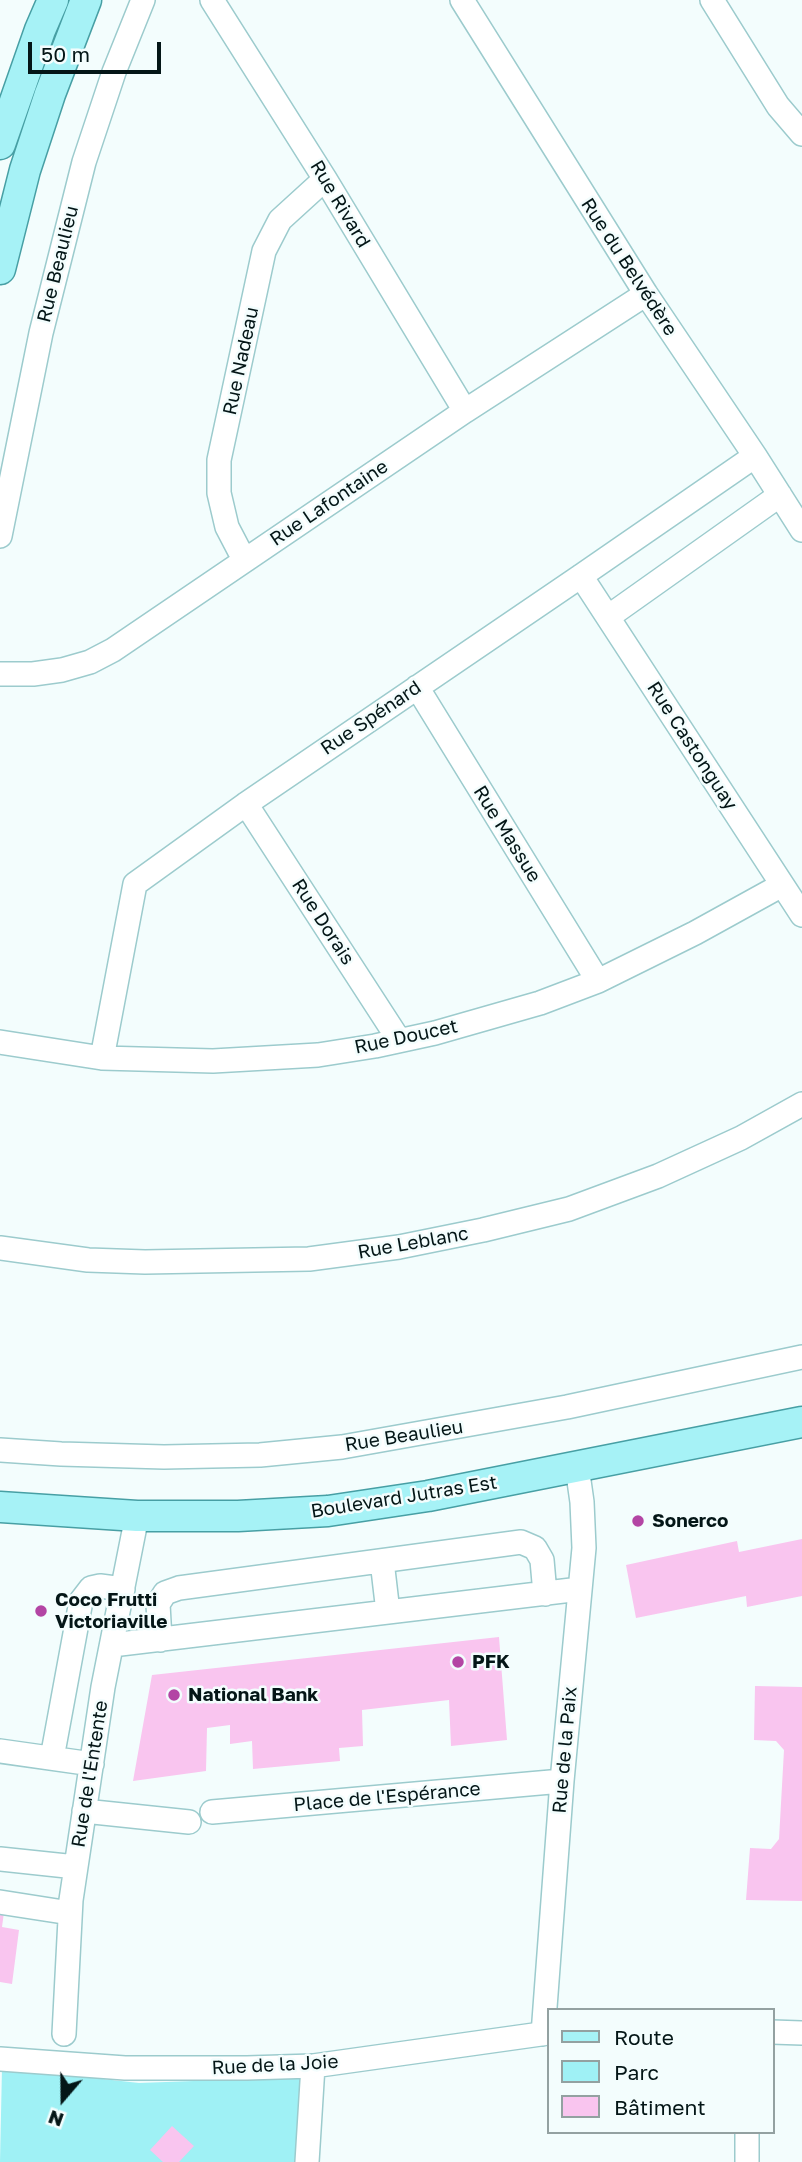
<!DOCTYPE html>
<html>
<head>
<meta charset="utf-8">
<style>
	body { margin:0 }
	#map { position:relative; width:802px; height:2162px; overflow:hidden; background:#f3fdfd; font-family:"Golos Text",sans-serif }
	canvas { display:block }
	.legend { position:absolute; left:547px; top:2008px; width:228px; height:126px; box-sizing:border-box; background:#f3fdfd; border:2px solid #93a1a1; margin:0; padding:9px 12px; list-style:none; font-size:21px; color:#041617 }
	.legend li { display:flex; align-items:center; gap:14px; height:35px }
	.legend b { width:35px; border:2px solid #93a1a1 }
	.north { position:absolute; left:28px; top:2064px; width:70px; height:70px; -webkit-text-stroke:5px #f3fdfd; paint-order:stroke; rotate:200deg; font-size:19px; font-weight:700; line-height:28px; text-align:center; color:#041617 }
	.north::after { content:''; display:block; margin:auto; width:24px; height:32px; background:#041617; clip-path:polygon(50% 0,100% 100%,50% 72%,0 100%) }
	.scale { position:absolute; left:28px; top:42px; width:133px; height:32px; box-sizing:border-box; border:4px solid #041617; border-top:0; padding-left:9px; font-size:21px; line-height:24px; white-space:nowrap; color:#041617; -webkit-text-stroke:5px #f3fdfd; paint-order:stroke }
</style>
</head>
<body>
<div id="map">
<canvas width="802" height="2162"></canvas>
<ul class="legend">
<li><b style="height:9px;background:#a6f2f6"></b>Route</li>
<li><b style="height:19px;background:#9ff1f5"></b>Parc</li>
<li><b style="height:19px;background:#f9c5ef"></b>Bâtiment</li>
</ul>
<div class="north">N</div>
<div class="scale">50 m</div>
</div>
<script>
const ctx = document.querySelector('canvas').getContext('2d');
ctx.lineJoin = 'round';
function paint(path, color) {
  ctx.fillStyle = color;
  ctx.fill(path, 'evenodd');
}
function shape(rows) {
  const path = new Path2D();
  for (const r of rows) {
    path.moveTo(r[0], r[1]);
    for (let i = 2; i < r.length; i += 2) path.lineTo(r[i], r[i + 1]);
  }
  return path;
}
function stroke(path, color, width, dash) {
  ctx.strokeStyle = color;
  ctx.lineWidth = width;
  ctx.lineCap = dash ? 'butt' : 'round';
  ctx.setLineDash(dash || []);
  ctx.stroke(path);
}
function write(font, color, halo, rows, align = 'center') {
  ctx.font = font + ' "Golos Text",sans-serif';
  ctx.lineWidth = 5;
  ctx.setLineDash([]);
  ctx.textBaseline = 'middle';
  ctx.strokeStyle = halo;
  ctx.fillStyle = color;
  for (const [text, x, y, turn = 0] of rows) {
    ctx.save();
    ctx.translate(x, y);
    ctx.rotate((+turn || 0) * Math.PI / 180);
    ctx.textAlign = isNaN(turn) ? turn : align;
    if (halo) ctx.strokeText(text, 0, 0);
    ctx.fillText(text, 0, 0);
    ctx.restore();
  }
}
paint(shape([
	[2,2068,139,2083,303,2077,298,2162,0,2162]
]), '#9ff1f5');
paint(shape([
	[802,1539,802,1596,747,1607,746,1596,636,1618,626,1565,737,1541,739,1552],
	[499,1637,507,1740,451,1746,449,1700,362,1710,363,1746,339,1748,340,1761,253,1769,252,1741,230,1744,230,1725,207,1728,206,1771,133,1781,152,1675],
	[755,1686,802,1687,802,1901,746,1900,750,1848,771,1849,779,1839,784,1750,776,1741,754,1740],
	[0,1912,4,1912,2,1927,19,1930,12,1984,0,1982],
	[172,2126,194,2146,179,2162,163,2162,150,2150]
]), '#f9c5ef');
const minor = shape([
	[212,0,325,179,465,411],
	[462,0,646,294,755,456,802,530],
	[712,0,778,106,802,134],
	[0,536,41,333,84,162,114,72,143,0],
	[247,559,239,550,227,527,219,493,219,460,264,251,280,220,325,179],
	[581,576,802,915],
	[608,617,780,495],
	[0,674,33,674,62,670,90,662,113,650,465,411,646,294],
	[417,687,598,981],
	[246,804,399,1040],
	[0,1042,102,1058,213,1061,318,1055,375,1046,435,1033,540,1003,598,981,695,933,782,885],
	[102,1058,135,884,246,804,581,576,755,456],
	[0,1248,88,1260,145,1262,309,1259,399,1247,483,1230,569,1209,658,1176,741,1138,802,1104],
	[0,1450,61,1454,164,1457,260,1455,342,1447,567,1407,802,1357],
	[382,1561,388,1612],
	[160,1640,158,1604,165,1593,179,1588,521,1542,535,1548,542,1560,545,1594],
	[112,1645,580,1589],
	[0,1751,92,1764],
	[52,1758,81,1601,91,1588,100,1586,123,1589],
	[84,1811,189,1822],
	[212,1812,562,1781],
	[0,1859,76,1867],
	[0,1902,70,1913],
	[772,2032,802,2033],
	[64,2034,71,1900,103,1687,137,1516],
	[543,2034,562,1781,584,1548,582,1502,577,1467],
	[0,2059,125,2068,247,2068,313,2066,548,2033],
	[307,2162,313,2066],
	[747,2162,747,2132]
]);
const major = shape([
	[0,144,40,30,53,0],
	[0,269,25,170,50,94,86,0],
	[0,1507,137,1516,238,1516,328,1511,428,1496,802,1422]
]);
stroke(minor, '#9ccbcd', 26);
stroke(major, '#479fa4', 33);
stroke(minor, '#fff', 23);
stroke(major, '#a6f2f6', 30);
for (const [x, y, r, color] of [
	[638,1521,7,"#b345a4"],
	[41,1611,7,"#b345a4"],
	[458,1662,7,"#b345a4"],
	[174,1695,7,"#b345a4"]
]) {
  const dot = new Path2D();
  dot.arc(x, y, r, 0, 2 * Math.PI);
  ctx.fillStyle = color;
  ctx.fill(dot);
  stroke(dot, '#f3fdfd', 2.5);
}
write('19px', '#041617', '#f3fdfd', [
	["Rue Rivard",340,204,59],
	["Rue Beaulieu",58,264,-76],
	["Rue du Belvédère",629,267,57],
	["Rue Nadeau",241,361,-78],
	["Rue Lafontaine",329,503,-34],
	["Rue Spénard",371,718,-34],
	["Rue Castonguay",692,746,57],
	["Rue Massue",507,834,58],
	["Rue Dorais",323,922,57],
	["Rue Doucet",406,1037,-12],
	["Rue Leblanc",413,1243,-10],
	["Rue Beaulieu",404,1436,-9],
	["Boulevard Jutras Est",404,1497,-9],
	["Rue de la Paix",565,1750,-85],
	["Rue de l'Entente",90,1774,-81],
	["Place de l'Espérance",387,1797,-5],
	["Rue de la Joie",275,2065,-3]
]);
write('bold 19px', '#041617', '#f3fdfd', [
	["Sonerco",652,1521],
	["Coco Frutti",55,1600],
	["Victoriaville",55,1622],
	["PFK",472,1662],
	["National Bank",188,1695]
], 'left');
</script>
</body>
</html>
